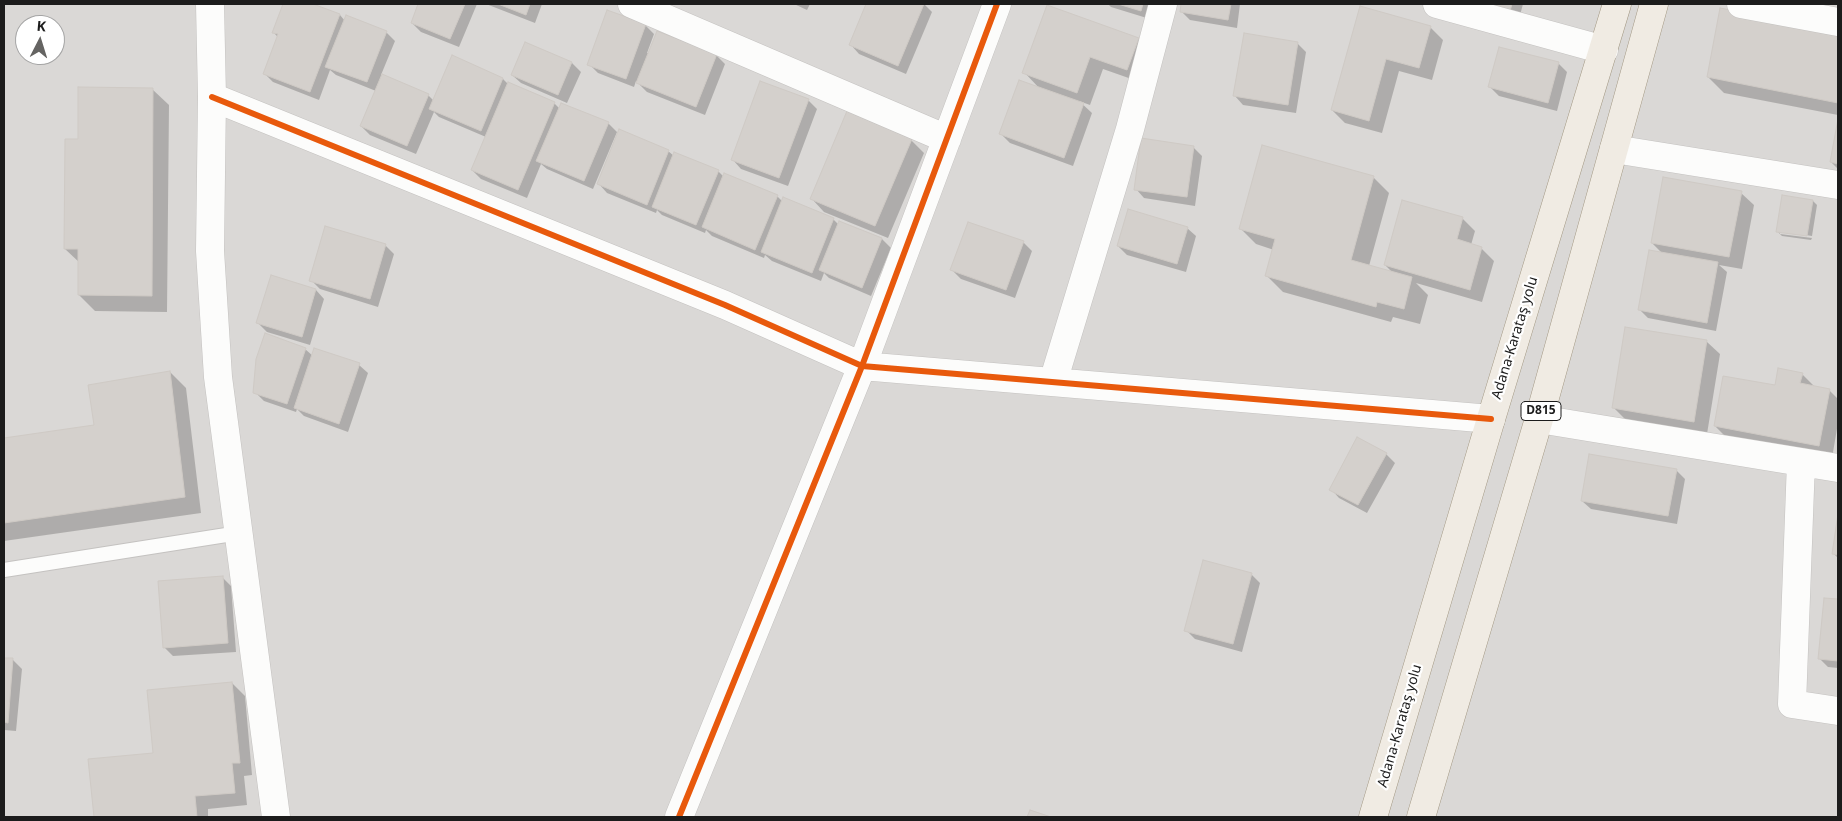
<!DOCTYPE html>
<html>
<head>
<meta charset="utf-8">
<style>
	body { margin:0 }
	#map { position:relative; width:1842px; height:821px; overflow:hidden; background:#ece9e4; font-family:"Noto Sans",sans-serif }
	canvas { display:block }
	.frame { position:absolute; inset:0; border:5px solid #1c1c1c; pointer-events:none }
	.north { position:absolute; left:15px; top:15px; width:50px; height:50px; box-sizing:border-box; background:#fff; border:1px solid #a4a4a4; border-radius:50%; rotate:5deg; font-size:14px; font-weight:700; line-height:20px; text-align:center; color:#1c1c1c }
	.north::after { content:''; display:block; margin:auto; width:18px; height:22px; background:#656462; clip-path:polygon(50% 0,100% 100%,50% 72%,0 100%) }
</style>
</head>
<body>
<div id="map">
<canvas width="1842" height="821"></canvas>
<div class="frame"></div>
<div class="north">K</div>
</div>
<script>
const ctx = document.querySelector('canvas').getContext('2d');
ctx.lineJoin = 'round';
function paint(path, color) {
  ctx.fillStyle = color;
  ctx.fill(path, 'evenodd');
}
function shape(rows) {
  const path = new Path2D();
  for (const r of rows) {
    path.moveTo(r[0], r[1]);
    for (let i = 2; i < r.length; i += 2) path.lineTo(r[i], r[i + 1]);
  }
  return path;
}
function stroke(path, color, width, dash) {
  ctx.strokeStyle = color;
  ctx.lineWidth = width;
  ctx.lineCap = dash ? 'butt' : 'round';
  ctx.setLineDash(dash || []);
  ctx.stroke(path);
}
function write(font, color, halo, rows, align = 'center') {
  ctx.font = font + ' "Noto Sans",sans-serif';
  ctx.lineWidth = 4.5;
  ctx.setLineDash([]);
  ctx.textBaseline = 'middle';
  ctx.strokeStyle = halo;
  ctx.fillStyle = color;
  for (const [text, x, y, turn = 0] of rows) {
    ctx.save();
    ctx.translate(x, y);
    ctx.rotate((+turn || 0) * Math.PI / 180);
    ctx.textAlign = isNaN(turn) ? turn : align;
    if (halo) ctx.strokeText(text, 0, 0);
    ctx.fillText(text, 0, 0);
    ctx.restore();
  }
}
paint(shape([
	[4,4,1838,4,1838,817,4,817],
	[25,25,55,25,55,55,25,55]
]), '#dad8d6');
paint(shape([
	[284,4,309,4,340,15,345,21,386,32,395,41,381,75,428,95,434,101,503,79,508,84,554,103,560,109,608,123,617,132,593,189,547,169,541,164,527,198,481,179,472,170,486,137,439,117,434,112,416,154,370,135,361,126,376,91,336,75,330,70,319,100,273,82,264,73,278,37,273,32],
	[420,4,477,4,459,47,421,32,412,23],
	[486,4,542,4,535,23],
	[794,4,810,4,807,10],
	[868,4,924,4,932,12,906,74,859,54,851,45],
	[1108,4,1154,4,1150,19,1111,7],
	[1182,4,1240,4,1237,28,1190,20,1181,11],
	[1479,4,1523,4,1519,19],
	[1361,8,1430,27,1443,40,1432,80,1399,71,1382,133,1345,123,1332,110],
	[645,25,654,34,647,53,716,55,725,64,705,115,647,92,636,81,634,87,598,73,589,64],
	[1838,33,1838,115,1724,93,1708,77],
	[1138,39,1151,52,1140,82,1103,69,1090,105,1079,101,1092,113,1073,166,1010,143,1001,134,1040,89,1024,72],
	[526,43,572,63,581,72,567,103,521,83,512,75],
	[1297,43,1306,52,1296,113,1243,105,1235,96],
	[1558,63,1567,72,1557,111,1499,96,1490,87],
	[152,89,169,105,167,312,95,311,79,295,80,263,65,249,79,141],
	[808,100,817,109,788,186,741,169,733,160],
	[1838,125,1838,169,1831,162],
	[911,140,924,153,888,238,824,212,812,199],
	[1193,147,1202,156,1195,206,1144,198,1136,189],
	[668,151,674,156,718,171,724,177,777,196,783,202,833,219,839,225,840,222,882,239,891,248,871,296,829,278,824,273,821,281,772,261,765,255,764,258,712,236,706,230,705,233,662,215,657,210,656,213,607,193,599,184],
	[1373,177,1389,193,1369,266,1393,273,1385,265,1462,218,1475,231,1471,245,1481,248,1494,261,1482,302,1416,283,1428,295,1420,324,1393,317,1391,322,1283,292,1267,276,1274,250,1256,244,1240,228],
	[1741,193,1754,205,1742,269,1719,265,1727,272,1716,331,1648,318,1639,309,1663,254,1652,243],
	[1813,201,1817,205,1812,236,1780,231,1780,234,1812,238,1811,240,1782,236,1777,231],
	[1187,228,1196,236,1186,272,1127,255,1118,246],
	[1023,242,1032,251,1015,298,961,279,952,270],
	[385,245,394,254,378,307,320,289,311,280],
	[316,290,324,299,310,345,267,332,258,323],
	[1626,329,1707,342,1720,354,1707,434,1627,421,1614,408],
	[305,349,313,356,359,365,368,373,348,432,304,416,297,409,296,412,264,401,255,392],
	[170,372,186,388,201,513,4,541,4,440,96,426],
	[1802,374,1815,387,1829,390,1838,399,1838,423,1832,458,1728,439,1715,426,1776,387],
	[1386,454,1395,463,1367,513,1339,498,1331,489],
	[1676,470,1685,479,1677,524,1591,509,1582,501],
	[1838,522,1838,558,1833,553],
	[1251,574,1260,583,1242,652,1195,639,1186,630],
	[222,577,231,586,236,652,173,656,164,647],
	[1825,599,1838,601,1838,668,1828,667,1819,658],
	[4,659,13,660,22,669,16,731,4,730],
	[232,683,245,696,252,775,244,776,247,805,208,809,208,817,95,817,90,760,155,754]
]), '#0003');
const building = shape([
	[283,4,313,4,340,14,310,92,263,74,278,34,272,33,283,4],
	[418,4,465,4,450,39,411,23,418,4],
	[498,4,530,4,526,15,498,4],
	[866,4,924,4,898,66,849,45,866,4],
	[1118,4,1143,4,1141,11,1118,4],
	[1181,4,1231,4,1228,20,1180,12,1181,4],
	[1484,4,1512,4,1510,11,1484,4],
	[1047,5,1139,38,1127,70,1090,57,1077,93,1022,73,1047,5],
	[1360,6,1431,26,1419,68,1386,59,1369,121,1331,110,1360,6],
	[1720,8,1838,31,1838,103,1707,77,1720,8],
	[607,10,646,24,626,79,587,65,607,10],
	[346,15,387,31,367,82,325,67,346,15],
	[657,31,717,54,696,107,636,83,657,31],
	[1244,33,1298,42,1288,105,1233,96,1244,33],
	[525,42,572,62,558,95,511,75,525,42],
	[1499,47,1559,62,1548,103,1488,87,1499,47],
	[452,55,503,78,481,131,429,109,452,55],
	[382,74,429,94,407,146,360,126,382,74],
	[1019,80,1084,103,1064,158,999,134,1019,80],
	[760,81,809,99,779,178,731,160,760,81],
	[508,82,555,102,518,190,471,170,508,82],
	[78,87,153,88,152,296,78,295,78,249,64,249,65,139,78,139,78,87],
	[561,103,609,122,584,181,536,161,561,103],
	[847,111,912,139,875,226,810,199,847,111],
	[1838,119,1838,164,1830,162,1838,119],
	[619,129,669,150,647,205,597,184,619,129],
	[1141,138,1194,146,1187,197,1134,190,1141,138],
	[1262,145,1374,176,1351,260,1412,277,1404,309,1377,302,1376,307,1265,276,1275,239,1239,229,1262,145],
	[674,152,719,170,696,225,652,207,674,152],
	[724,173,778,195,755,250,702,227,724,173],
	[1663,177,1742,191,1729,257,1651,243,1663,177],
	[1782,195,1813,200,1807,236,1776,232,1782,195],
	[783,197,834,218,812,273,761,252,783,197],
	[1402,200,1463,217,1457,239,1482,247,1470,290,1384,265,1402,200],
	[1128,209,1188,227,1177,264,1117,246,1128,209],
	[839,221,882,238,862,288,819,270,839,221],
	[968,222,1024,241,1006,290,950,270,968,222],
	[325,226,386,244,370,299,309,281,325,226],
	[1649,250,1718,262,1707,323,1638,310,1649,250],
	[271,275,316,289,302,337,256,323,271,275],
	[1625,327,1707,340,1694,422,1612,408,1625,327],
	[265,333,306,348,287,404,253,393,256,359,265,333],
	[314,348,360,363,339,424,294,408,314,348],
	[1778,368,1803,373,1800,383,1830,389,1819,446,1714,426,1723,376,1775,385,1778,368],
	[170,371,185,497,4,523,4,438,94,425,88,385,170,371],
	[1357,437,1387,453,1358,505,1329,490,1357,437],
	[1589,454,1677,469,1668,516,1581,501,1589,454],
	[1838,514,1838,555,1832,554,1838,514],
	[1203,560,1252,573,1233,644,1184,631,1203,560],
	[223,576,228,643,163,648,158,581,223,576],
	[1824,598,1838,599,1838,661,1818,659,1824,598],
	[4,658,13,658,8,723,4,722,4,658],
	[232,682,240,763,232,763,235,793,195,796,197,817,94,817,88,759,153,753,147,690,232,682],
	[1030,810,1051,817,1027,817,1030,810]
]);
paint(building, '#d4d0cc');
stroke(building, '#cfcac5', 1);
const lane = shape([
	[4,570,239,533]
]);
const street = shape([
	[210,4,212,97,210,251,218,377,276,817],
	[632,4,947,139],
	[1437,4,1604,50],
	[1741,4,1838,22],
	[212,97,725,305,862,366,1491,419],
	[1614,149,1838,185],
	[1053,382,1130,129,1163,4],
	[1539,419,1838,468],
	[1801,462,1792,704,1838,711],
	[679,817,862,366,997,4]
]);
const primary = shape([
	[1373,817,1491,419,1617,4],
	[1421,817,1539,419,1654,4]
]);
stroke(lane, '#c4c2c0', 16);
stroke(street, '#c4c2c0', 29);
stroke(primary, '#a19681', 29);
stroke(lane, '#fcfcfb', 14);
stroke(street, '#fcfcfb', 28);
stroke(primary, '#f0ebe3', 28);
stroke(shape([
	[212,97,725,305,862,366,1491,419],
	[679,817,862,366,997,4]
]), '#e8590c', 6);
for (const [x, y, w] of [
	[1541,411,40]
]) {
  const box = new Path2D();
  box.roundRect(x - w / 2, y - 9.5, w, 19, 4);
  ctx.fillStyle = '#fff';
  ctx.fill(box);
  stroke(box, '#1c1c1c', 1);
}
write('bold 12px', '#1c1c1c', null, [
	["D815",1541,411]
]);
write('14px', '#1c1c1c', '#fff', [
	["Adana-Karataş yolu",1515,338,-73],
	["Adana-Karataş yolu",1400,726,-74]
]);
</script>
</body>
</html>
